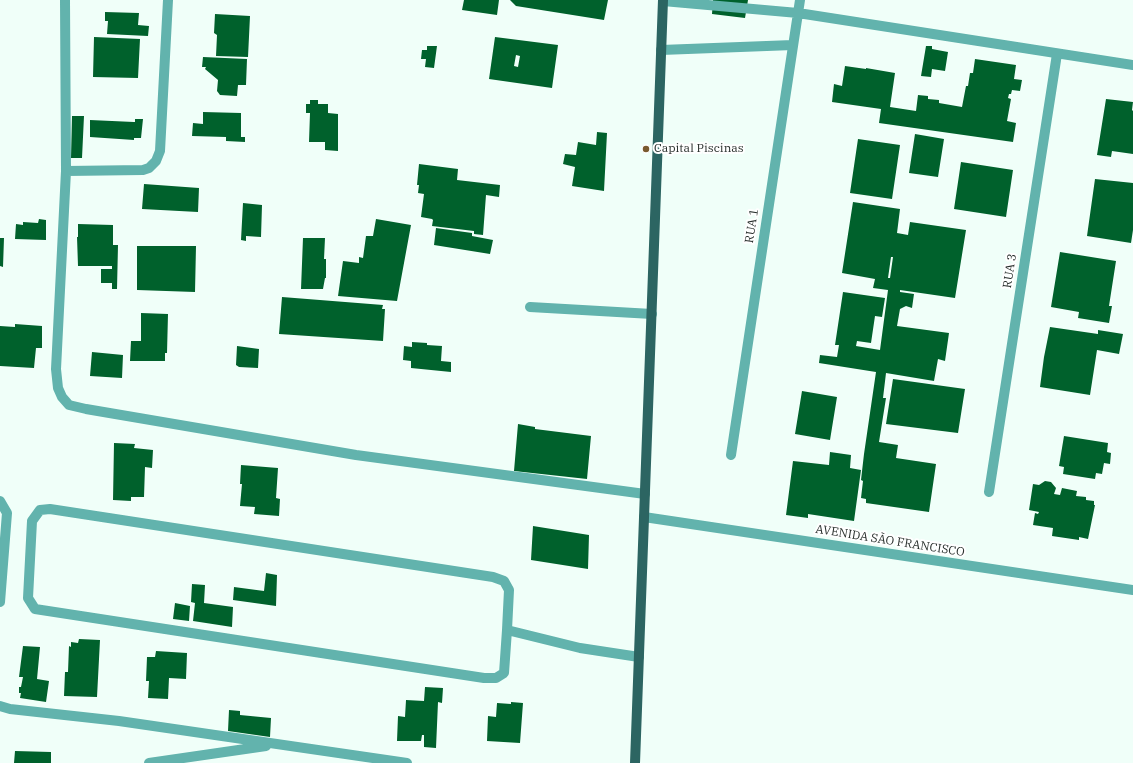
<!DOCTYPE html>
<html>
<head>
<meta charset="utf-8">
<style>
	body { margin:0 }
	canvas { display:block; background:#f0fff9 }
</style>
</head>
<body>
<canvas width="1133" height="763"></canvas>
<script>
const ctx = document.querySelector('canvas').getContext('2d');
ctx.lineJoin = 'round';
function paint(path, color) {
  ctx.fillStyle = color;
  ctx.fill(path, 'evenodd');
}
function shape(rows) {
  const path = new Path2D();
  for (const r of rows) {
    path.moveTo(r[0], r[1]);
    for (let i = 2; i < r.length; i += 2) path.lineTo(r[i], r[i + 1]);
  }
  return path;
}
function stroke(path, color, width, dash) {
  ctx.strokeStyle = color;
  ctx.lineWidth = width;
  ctx.lineCap = dash ? 'butt' : 'round';
  ctx.setLineDash(dash || []);
  ctx.stroke(path);
}
function write(font, color, halo, rows, align = 'center') {
  ctx.font = font + ' "IBM Plex Serif",serif';
  ctx.lineWidth = 4;
  ctx.setLineDash([]);
  ctx.textBaseline = 'middle';
  ctx.strokeStyle = halo;
  ctx.fillStyle = color;
  for (const [text, x, y, turn = 0] of rows) {
    ctx.save();
    ctx.translate(x, y);
    ctx.rotate((+turn || 0) * Math.PI / 180);
    ctx.textAlign = isNaN(turn) ? turn : align;
    if (halo) ctx.strokeText(text, 0, 0);
    ctx.fillText(text, 0, 0);
    ctx.restore();
  }
}
paint(shape([
	[464,0,499,0,497,15,462,10],
	[510,0,608,0,604,20,516,6],
	[713,0,748,0,745,18,712,14],
	[105,12,139,13,138,25,149,26,148,36,107,34,108,21,105,21],
	[215,14,250,16,248,57,216,56,217,35,214,33],
	[94,37,140,39,138,78,93,77],
	[495,37,558,45,552,88,489,79],
	[516,55,520,56,518,67,514,66],
	[427,46,437,46,434,68,425,67,426,59,421,59,422,50,427,50],
	[926,46,932,46,932,49,948,52,945,71,932,69,931,77,921,76],
	[203,57,247,59,246,85,238,85,237,96,220,95,217,91,218,80,205,69,206,67,202,67],
	[975,59,1016,65,1014,79,1022,80,1020,91,1012,90,1011,94,1009,94,1008,98,1011,99,1007,121,1016,123,1013,142,879,123,881,109,832,102,834,84,842,86,845,66,866,69,866,68,895,73,890,107,916,111,918,95,928,96,928,99,939,100,939,103,962,107,966,86,968,86,970,73,973,73],
	[1106,99,1133,102,1132,110,1133,111,1133,154,1112,151,1111,157,1097,155],
	[310,100,318,100,318,104,328,104,328,113,338,114,338,151,325,150,325,142,309,142,310,113,306,113,306,104,310,104],
	[203,112,241,113,241,137,245,137,245,142,226,141,226,137,192,136,193,123,203,124],
	[72,116,84,116,82,158,71,158],
	[135,119,143,119,141,138,134,138,134,140,90,137,90,120,134,122,135,122],
	[597,132,607,133,604,191,572,186,575,167,563,164,565,154,576,155,578,142,596,145],
	[915,134,944,139,938,177,909,173],
	[858,139,900,145,892,199,850,193],
	[961,162,1013,170,1006,217,954,209],
	[419,164,458,169,457,180,500,185,499,197,486,195,483,235,474,234,474,231,432,226,433,220,432,219,421,217,424,194,418,193,419,185,417,185],
	[1095,179,1133,183,1133,230,1131,243,1087,236],
	[144,184,199,188,198,212,142,209],
	[853,202,900,209,897,233,908,235,910,222,966,230,955,298,900,290,900,292,914,294,912,308,906,306,900,309,897,326,949,333,945,361,938,359,934,381,886,373,883,398,886,398,879,442,898,445,896,458,936,464,929,512,866,503,866,499,861,498,863,481,861,480,864,454,876,372,819,363,820,355,837,357,839,345,835,345,843,292,885,298,882,317,875,316,871,343,857,341,856,346,880,350,888,290,873,288,875,279,842,273],
	[891,257,893,257,890,278,888,278],
	[243,203,262,205,261,237,246,236,246,241,241,240],
	[39,219,46,220,46,240,15,239,16,224,23,225,23,222,38,223],
	[376,219,411,225,397,301,338,296,343,261,359,263,359,257,363,258,366,236,373,236],
	[78,224,113,225,113,245,118,245,117,289,112,289,112,283,101,283,101,269,112,269,112,266,78,266,77,237,78,237],
	[436,228,472,233,472,236,493,240,490,254,434,245],
	[0,238,4,238,3,267,0,266],
	[303,238,325,238,324,259,326,259,326,278,325,278,323,289,301,289],
	[137,246,196,246,195,292,137,290],
	[1060,252,1116,261,1109,306,1112,306,1109,323,1078,318,1079,312,1051,307],
	[282,297,383,305,382,309,385,309,383,341,279,334],
	[141,313,168,314,167,353,165,353,165,361,130,361,131,341,141,341],
	[15,324,42,326,42,348,36,348,34,368,0,366,0,326,15,327],
	[1050,327,1098,334,1098,330,1123,334,1119,354,1097,350,1090,395,1040,387,1044,357],
	[412,342,427,343,427,345,442,346,441,361,451,362,451,372,411,368,411,361,403,360,404,346,412,347],
	[237,346,259,349,258,368,239,367,236,365],
	[92,352,123,355,122,378,90,376],
	[893,379,965,389,958,433,886,424],
	[802,391,837,397,830,440,795,434],
	[518,424,535,427,535,429,591,436,587,479,514,471],
	[1064,436,1108,443,1107,452,1111,453,1110,464,1104,463,1102,474,1096,473,1095,479,1063,474,1064,467,1059,466],
	[114,443,135,444,134,448,153,450,152,468,145,467,144,497,131,497,131,501,113,500],
	[830,452,851,455,850,468,861,470,854,521,808,514,808,518,786,515,793,461,829,465],
	[241,465,278,468,276,498,280,499,279,516,254,514,255,507,240,506,242,484,240,484],
	[1045,481,1051,482,1056,488,1054,494,1060,495,1062,488,1077,491,1076,496,1086,497,1086,500,1094,501,1094,505,1095,505,1088,539,1079,537,1079,540,1052,536,1053,528,1033,525,1035,513,1038,514,1039,512,1029,510,1033,484,1039,485],
	[533,526,589,535,588,569,531,560],
	[266,573,277,575,276,606,233,600,234,587,264,591],
	[192,584,205,585,204,603,233,607,232,627,193,621,195,603,191,602],
	[175,603,190,606,189,621,173,619],
	[79,639,100,640,97,697,64,696,65,672,68,672,69,646,71,647,71,642,78,643],
	[23,646,40,647,37,679,49,681,46,702,20,698,21,693,19,693,19,687,21,687,23,677,19,677],
	[156,651,187,653,186,679,169,678,168,699,148,698,149,681,146,681,147,657,155,657],
	[425,687,443,688,442,703,438,702,436,748,424,747,424,735,422,735,421,741,397,741,398,716,405,717,406,700,424,701],
	[511,702,523,703,520,743,487,741,488,716,496,717,497,703,511,704],
	[229,710,240,711,240,715,271,718,270,737,228,731],
	[15,751,51,752,51,763,14,763]
]), '#00612c');
stroke(shape([
	[65,0,66,171,56,369,58,388,62,397,69,405,86,409,356,455,645,494],
	[663,1,798,13,1133,65],
	[661,50,793,45],
	[66,171,143,170,149,168,156,161,160,151,168,0],
	[530,307,652,314],
	[731,455,800,0],
	[989,492,1057,54],
	[0,501,7,513,0,602],
	[644,517,1133,590],
	[507,630,504,673,496,678,484,678,35,609,28,598,32,521,40,510,50,509,493,577,504,581,509,590,507,630,580,648,639,657],
	[0,706,10,709,119,721,407,763],
	[149,763,266,746]
]), '#62b3ad', 10);
stroke(shape([
	[635,763,663,0]
]), '#2c6562', 10);
for (const [x, y, r, color] of [
	[646,149,4,"#795a2f"]
]) {
  const dot = new Path2D();
  dot.arc(x, y, r, 0, 2 * Math.PI);
  ctx.fillStyle = color;
  ctx.fill(dot);
  stroke(dot, '#fff', 1.5);
}
write('12px', '#282f2c', '#fff', [
	["Capital Piscinas",654,149]
], 'left');
write('12px', '#282f2c', '#fff', [
	["RUA 1",752,226,-81],
	["RUA 3",1010,271,-81],
	["AVENIDA SÃO FRANCISCO",890,541,9]
]);
</script>
</body>
</html>
